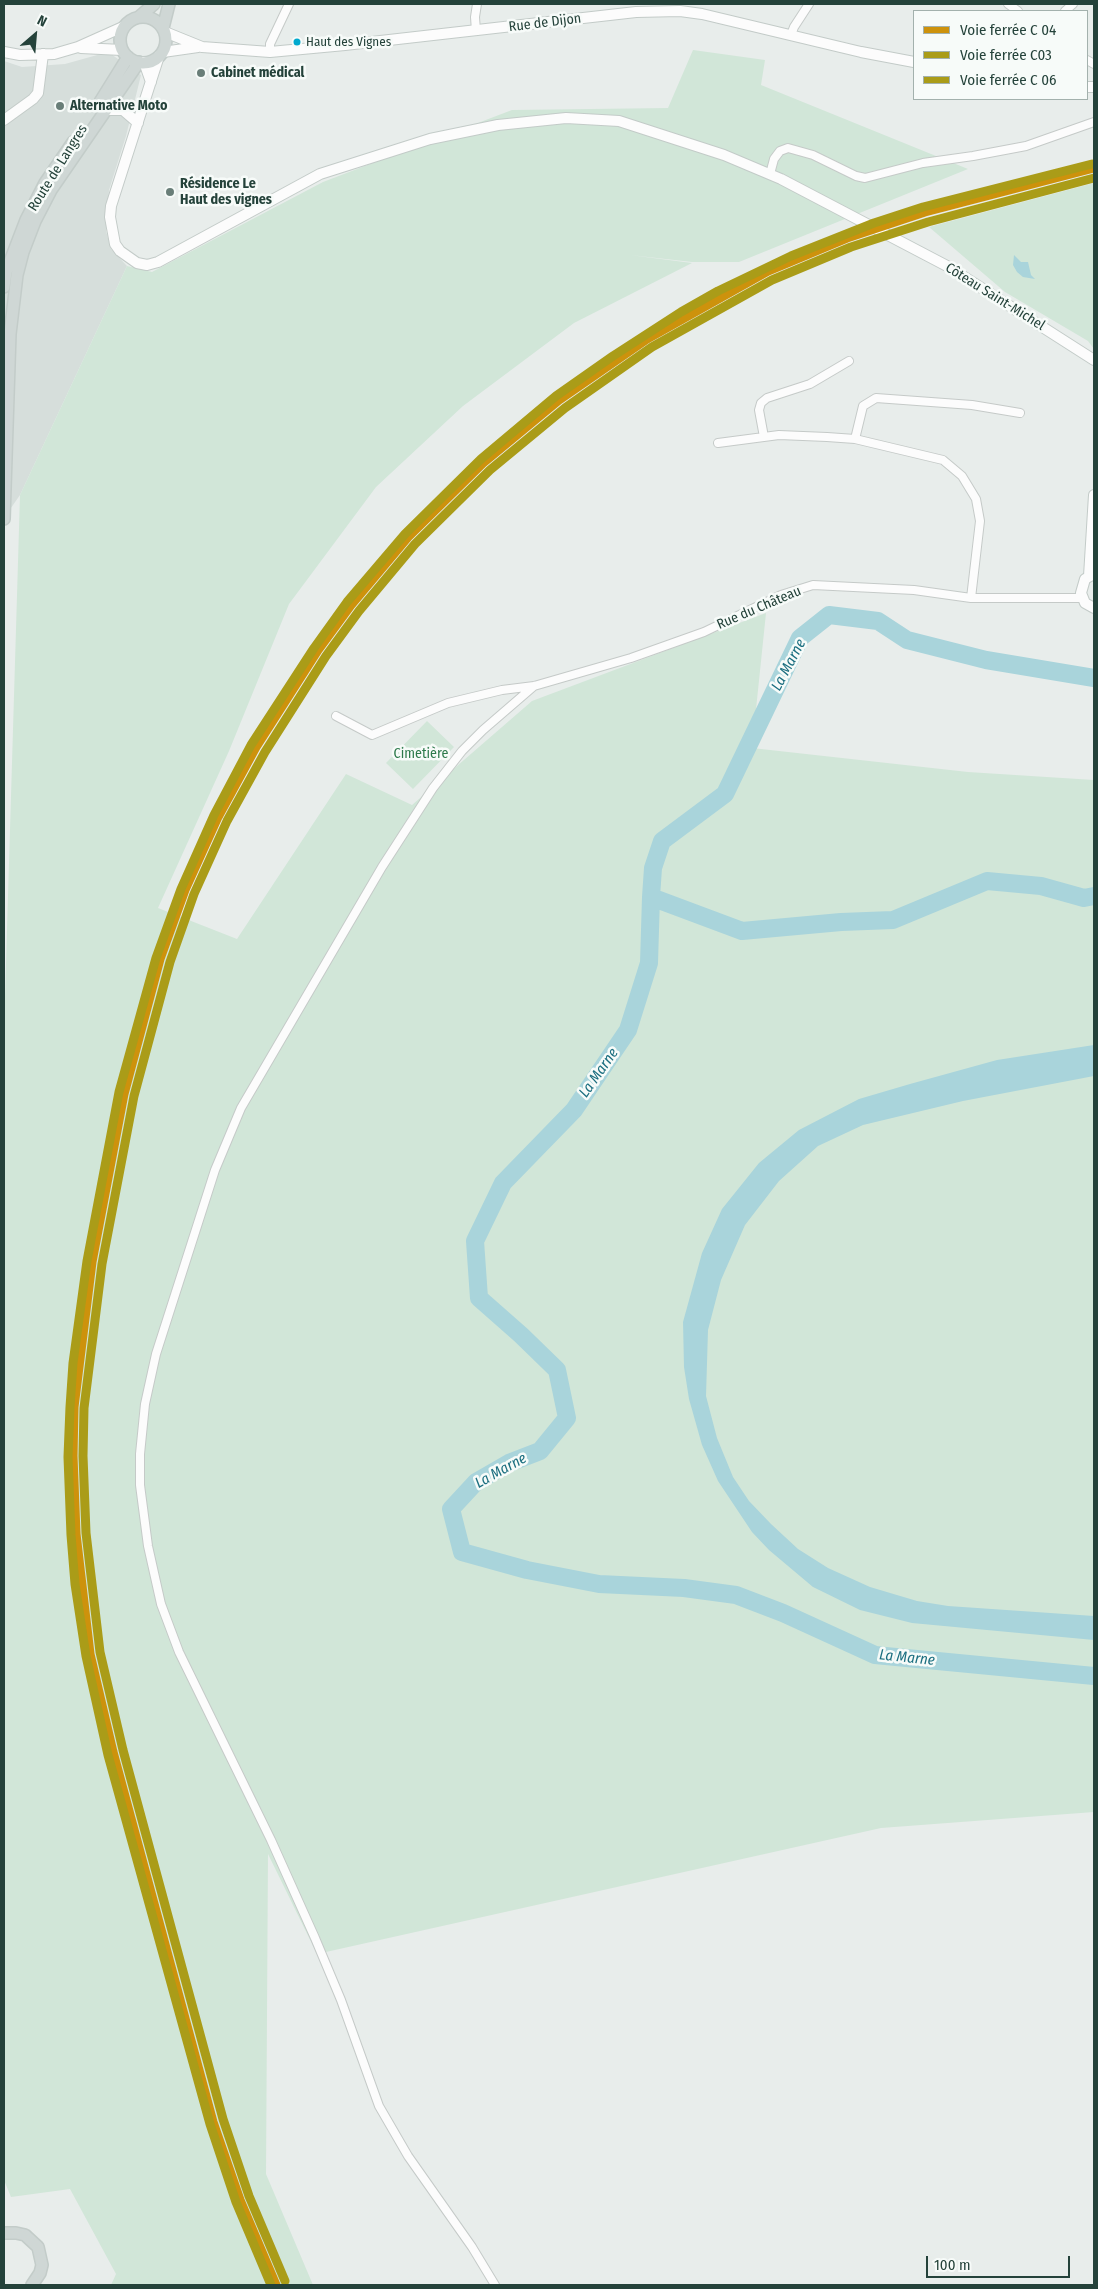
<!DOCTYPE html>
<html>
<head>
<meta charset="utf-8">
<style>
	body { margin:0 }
	#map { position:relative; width:1098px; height:2289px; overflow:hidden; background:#e8edeb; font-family:"Fira Sans Condensed",sans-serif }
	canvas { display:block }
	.frame { position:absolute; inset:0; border:5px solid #24423a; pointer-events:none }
	.legend { position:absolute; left:913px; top:10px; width:175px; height:90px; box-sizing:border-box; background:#f7fbf9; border:1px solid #a3b1ad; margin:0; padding:6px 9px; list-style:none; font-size:15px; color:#24423a }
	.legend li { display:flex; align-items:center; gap:10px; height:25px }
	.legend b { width:25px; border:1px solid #a3b1ad }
	.north { position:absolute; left:10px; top:10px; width:50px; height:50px; -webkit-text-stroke:4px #f7fbf9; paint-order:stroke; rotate:27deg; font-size:14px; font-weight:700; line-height:20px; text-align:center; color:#24423a }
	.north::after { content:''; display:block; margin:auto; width:18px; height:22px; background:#24423a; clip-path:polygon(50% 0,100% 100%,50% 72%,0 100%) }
	.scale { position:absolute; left:926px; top:2256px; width:144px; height:22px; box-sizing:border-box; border:2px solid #24423a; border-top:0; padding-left:6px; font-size:15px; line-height:18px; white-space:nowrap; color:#24423a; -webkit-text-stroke:4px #f7fbf9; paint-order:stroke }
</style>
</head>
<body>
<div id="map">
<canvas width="1098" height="2289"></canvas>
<div class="frame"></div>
<ul class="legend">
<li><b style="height:6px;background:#cd920c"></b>Voie ferrée C 04</li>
<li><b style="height:6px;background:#aa9c18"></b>Voie ferrée C03</li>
<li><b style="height:6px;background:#aa9c18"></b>Voie ferrée C 06</li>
</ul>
<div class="north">N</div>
<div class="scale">100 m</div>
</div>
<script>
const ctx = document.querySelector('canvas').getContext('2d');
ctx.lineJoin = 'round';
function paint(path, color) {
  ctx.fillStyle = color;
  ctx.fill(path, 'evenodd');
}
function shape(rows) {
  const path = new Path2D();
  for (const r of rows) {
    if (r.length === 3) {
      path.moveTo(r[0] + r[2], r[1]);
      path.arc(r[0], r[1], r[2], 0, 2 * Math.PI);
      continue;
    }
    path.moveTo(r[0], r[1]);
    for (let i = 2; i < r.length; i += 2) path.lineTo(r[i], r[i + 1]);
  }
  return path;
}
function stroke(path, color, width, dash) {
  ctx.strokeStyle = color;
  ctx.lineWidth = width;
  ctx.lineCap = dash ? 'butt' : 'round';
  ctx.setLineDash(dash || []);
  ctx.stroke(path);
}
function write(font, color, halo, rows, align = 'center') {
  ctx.font = font + ' "Fira Sans Condensed",sans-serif';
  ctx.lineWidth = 5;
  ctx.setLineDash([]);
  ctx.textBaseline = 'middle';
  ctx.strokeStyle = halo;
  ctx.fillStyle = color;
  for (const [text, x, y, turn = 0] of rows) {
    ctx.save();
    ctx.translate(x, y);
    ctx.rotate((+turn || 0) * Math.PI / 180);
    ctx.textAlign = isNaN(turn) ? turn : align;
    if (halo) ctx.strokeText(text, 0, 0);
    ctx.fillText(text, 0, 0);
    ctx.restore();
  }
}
paint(shape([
	[108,52,141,75,126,136,109,190,106,231,111,249,127,266,20,495,4,518,4,61,22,67,65,64]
]), '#d6dedb');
paint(shape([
	[693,50,765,60,761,85,968,169,739,262,692,262,630,255,692,263,574,323,463,406,376,487,289,604,229,751,158,908,237,939,346,774,412,805,532,701,766,613,752,748,968,772,1094,780,1094,1812,881,1828,317,1954,268,1854,266,2174,313,2285,111,2285,116,2274,70,2189,11,2197,4,2180,4,1030,20,495,127,266,152,272,323,182,512,110,668,108],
	[1094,183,1094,349,1088,341,1005,292,929,227],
	[427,721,454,747,413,789,386,763]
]), '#d1e6d8');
paint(shape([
	[1014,255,1021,262,1028,262,1031,275,1035,279,1023,277,1017,272,1013,265],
	[1094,1045,1094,1076,963,1101,863,1125,818,1146,779,1181,745,1225,721,1280,708,1330,706,1396,717,1438,733,1477,749,1501,771,1524,798,1549,828,1568,870,1587,917,1601,948,1606,1094,1616,1094,1640,912,1623,860,1610,813,1587,769,1550,752,1532,718,1481,702,1445,689,1399,684,1367,683,1322,702,1253,722,1209,759,1163,799,1130,859,1099,910,1084,997,1060]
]), '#a9d4db');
stroke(shape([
	[1094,896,1084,898,1041,886,987,881,893,920,841,922,742,931,651,897,649,963,628,1030,574,1110,503,1183,475,1241,479,1298,521,1335,557,1370,567,1418,540,1451,509,1463,476,1482,451,1509,462,1552,527,1570,599,1584,684,1588,736,1595,783,1613,875,1655,1094,1676],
	[651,897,653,868,662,841,725,794,800,638,829,615,878,621,907,640,986,660,1094,678]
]), '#a9d4db', 18);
const street = shape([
	[1008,4,1018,11],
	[1065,11,1073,4],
	[476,31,475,17,477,4],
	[791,35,794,27,809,4],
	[270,52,270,44,289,4],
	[1087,60,1094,64],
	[770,174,774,159,780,151,788,148,813,155,856,176,865,178,923,163,973,156,1026,146,1094,122],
	[764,437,759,410,761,403,767,398,810,384,849,361],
	[855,439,863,406,876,398,972,405,1020,413],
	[718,443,779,435,827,437,855,439,943,460,962,476,976,499,980,521,971,598],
	[336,716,372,735,448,703,502,690,534,686,631,658,704,632,781,595,813,585,914,590,971,598,1082,598],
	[495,2285,472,2247,408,2156,379,2106,341,2000,315,1938,271,1840,179,1652,161,1604,148,1546,140,1485,140,1454,145,1404,156,1354,215,1170,241,1108,382,867,433,788,462,751,483,730,534,686]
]);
const secondary = shape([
	[165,32,202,47,270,52,345,45,636,12,680,11,702,14,861,52,914,62],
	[81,48,122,50],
	[4,52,20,55,54,54,78,47,125,26],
	[163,52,198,47],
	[159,56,111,206,110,217,115,244,120,251,137,263,147,265,158,262,320,174,430,139,498,125,566,118,619,121,724,155,781,179,947,266,1094,360],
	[144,62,151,82],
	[1087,87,1094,87],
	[104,110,123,110,138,123],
	[4,120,33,99,38,93,43,54],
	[1094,574,1085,579,1081,593,1085,603,1094,608],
	[1089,576,1094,495]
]);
const primary = shape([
	[139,17,154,4],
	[143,40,23],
	[163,28,169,4],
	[100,102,128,57],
	[4,287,6,272,26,220,45,183,73,142],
	[4,519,10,334,17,275,23,252,35,221,51,190,139,62],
	[4,2233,16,2233,25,2235,38,2247,42,2265,40,2273,32,2285]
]);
stroke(street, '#c5cac8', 10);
stroke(secondary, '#c3cbc8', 12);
stroke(primary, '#c3ccc9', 14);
stroke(street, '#fcfcfc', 8);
stroke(secondary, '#fcfcfc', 10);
stroke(primary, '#cfd7d5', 11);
stroke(shape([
	[276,2285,240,2200,213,2122,113,1752,90,1654,76,1534,73,1456,74,1407,92,1262,124,1094,160,959,185,890,218,817,256,747,318,650,351,605,408,537,483,463,559,400,647,339,768,271,847,238,925,212,1094,168]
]), '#cd920c', 9);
stroke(shape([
	[285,2281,249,2196,223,2119,123,1750,100,1652,86,1533,83,1456,84,1408,102,1264,134,1096,170,962,194,894,227,821,265,752,326,656,359,611,415,544,490,470,565,408,652,347,772,280,851,247,928,222,1094,178]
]), '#aa9c18', 9);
stroke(shape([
	[271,2285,236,2202,210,2124,108,1755,86,1656,75,1584,71,1535,68,1457,70,1407,73,1363,87,1261,119,1092,156,958,181,889,214,815,251,745,314,648,347,602,405,534,481,459,556,396,613,356,681,312,718,291,791,256,874,223,923,207,1092,164]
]), '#aa9c18', 9);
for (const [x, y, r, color] of [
	[297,42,4.5,"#00a9ce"],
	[201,73,5,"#697e78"],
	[60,106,5,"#697e78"],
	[170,192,5,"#697e78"]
]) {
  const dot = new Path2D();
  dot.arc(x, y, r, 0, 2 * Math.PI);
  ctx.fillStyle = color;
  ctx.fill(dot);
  stroke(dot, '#f7fbf9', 2);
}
write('13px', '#24423a', '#f7fbf9', [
	["Haut des Vignes",306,42]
], 'left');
write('14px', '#24423a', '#f7fbf9', [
	["Rue de Dijon",545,23,-7],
	["Route de Langres",58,168,-58],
	["Côteau Saint-Michel",995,297,32],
	["Rue du Château",759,608,-23]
]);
write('bold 14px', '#24423a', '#f7fbf9', [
	["Cabinet médical",211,73],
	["Alternative Moto",70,106],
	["Résidence Le",180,184],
	["Haut des vignes",180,200]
], 'left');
write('14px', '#2d7a4b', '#f7fbf9', [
	["Cimetière",421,754]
]);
write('italic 15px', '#1c6f80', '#f7fbf9', [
	["La Marne",789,665,-62],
	["La Marne",599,1073,-55],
	["La Marne",501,1471,-29],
	["La Marne",907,1658,6]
]);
</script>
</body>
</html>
